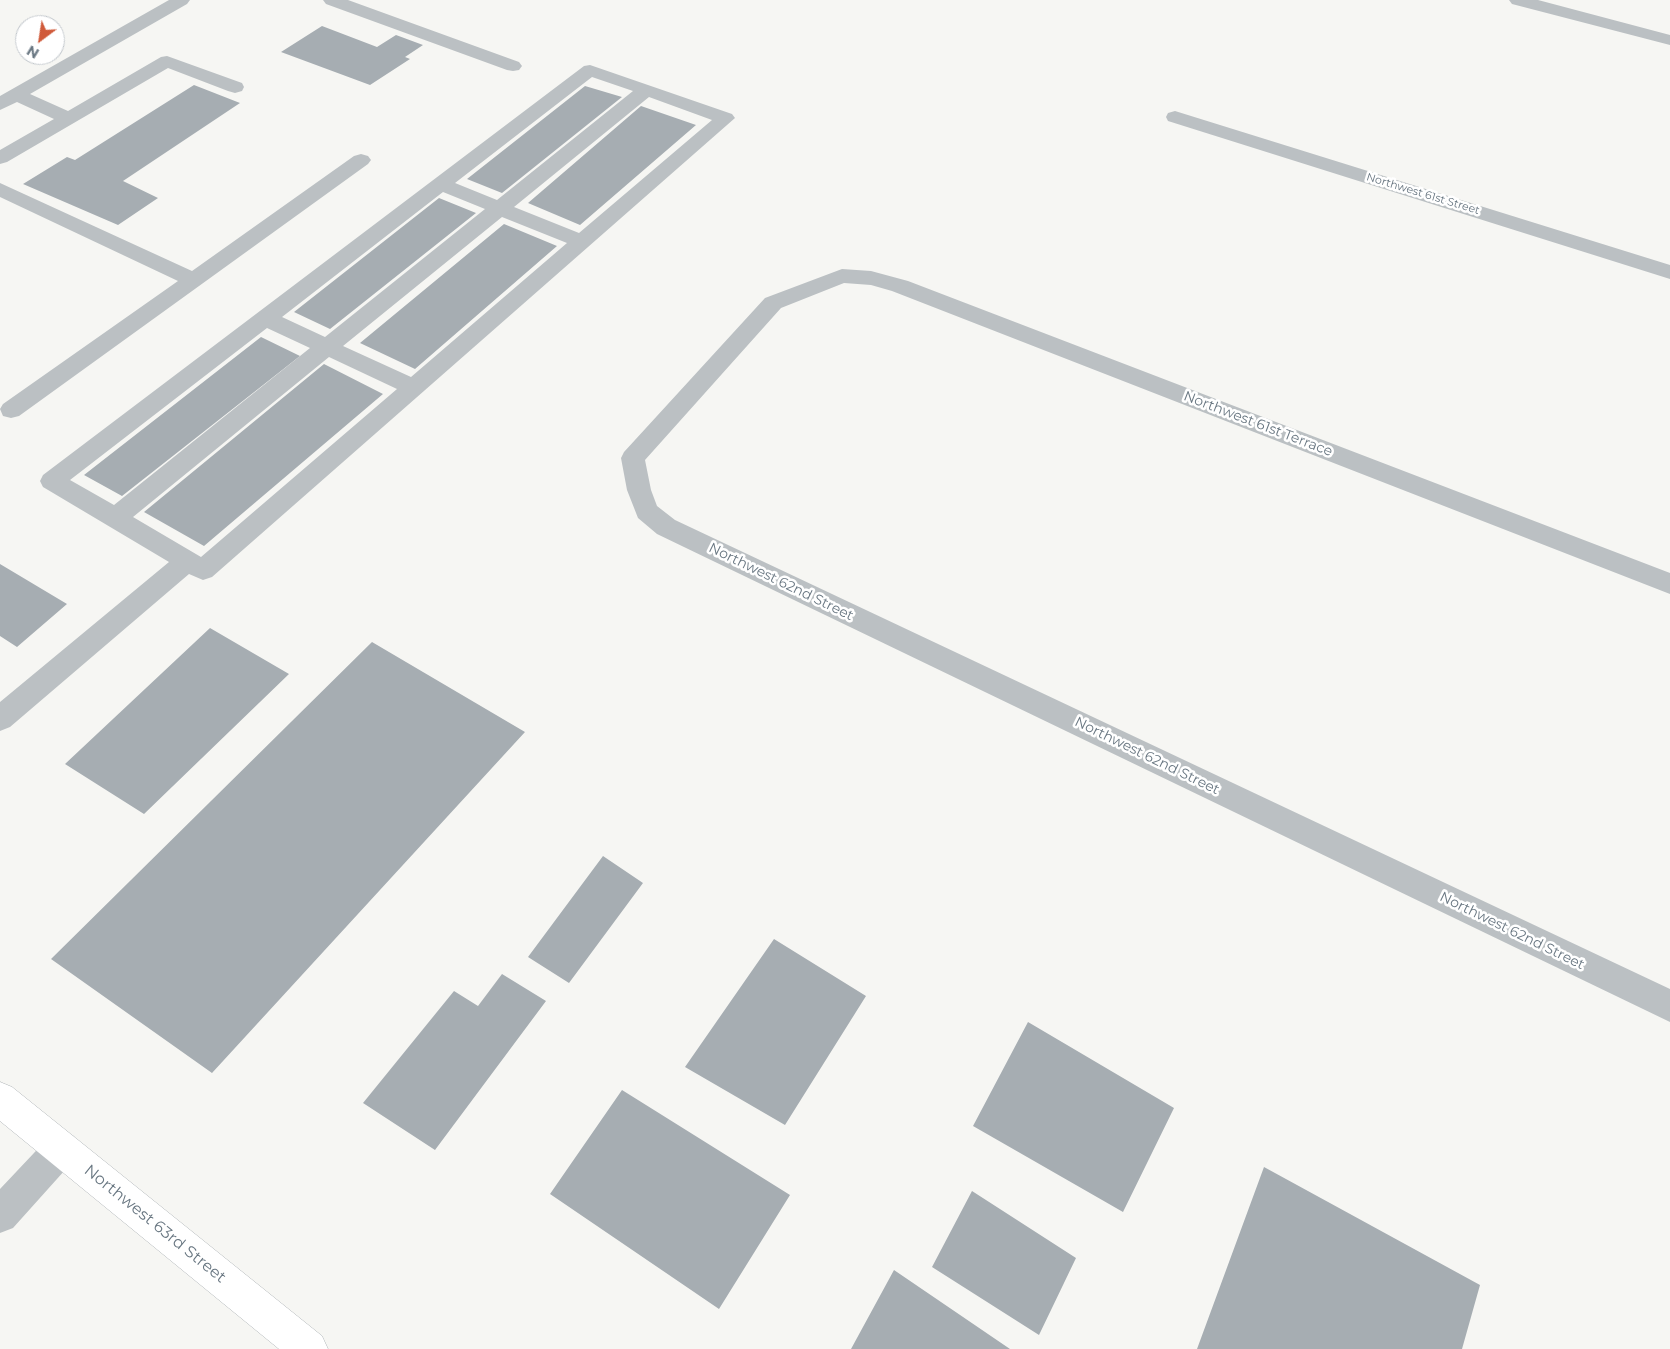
<!DOCTYPE html>
<html>
<head>
<meta charset="utf-8">
<style>
	body { margin:0 }
	#map { position:relative; width:1670px; height:1349px; overflow:hidden; background:#f6f6f3; font-family:Montserrat,sans-serif }
	canvas { display:block }
	.north { position:absolute; left:15px; top:15px; width:50px; height:50px; box-sizing:border-box; background:#fff; border:1px solid #c3c8cd; border-radius:50%; rotate:211deg; font-size:14px; font-weight:700; line-height:20px; text-align:center; color:#687681 }
	.north::after { content:''; display:block; margin:auto; width:18px; height:22px; background:#d05a3a; clip-path:polygon(50% 0,100% 100%,50% 72%,0 100%) }
</style>
</head>
<body>
<div id="map">
<canvas width="1670" height="1349"></canvas>
<div class="north">N</div>
</div>
<script>
const ctx = document.querySelector('canvas').getContext('2d');
ctx.lineJoin = 'round';
function paint(path, color) {
  ctx.fillStyle = color;
  ctx.fill(path, 'evenodd');
}
function shape(rows) {
  const path = new Path2D();
  for (const r of rows) {
    path.moveTo(r[0], r[1]);
    for (let i = 2; i < r.length; i += 2) path.lineTo(r[i], r[i + 1]);
  }
  return path;
}
function stroke(path, color, width, dash) {
  ctx.strokeStyle = color;
  ctx.lineWidth = width;
  ctx.lineCap = dash ? 'butt' : 'round';
  ctx.setLineDash(dash || []);
  ctx.stroke(path);
}
function write(font, color, halo, rows, align = 'center') {
  ctx.font = font + ' Montserrat,sans-serif';
  ctx.lineWidth = 5;
  ctx.setLineDash([]);
  ctx.textBaseline = 'middle';
  ctx.strokeStyle = halo;
  ctx.fillStyle = color;
  for (const [text, x, y, turn = 0] of rows) {
    ctx.save();
    ctx.translate(x, y);
    ctx.rotate((+turn || 0) * Math.PI / 180);
    ctx.textAlign = isNaN(turn) ? turn : align;
    if (halo) ctx.strokeText(text, 0, 0);
    ctx.fillText(text, 0, 0);
    ctx.restore();
  }
}
paint(shape([
	[322,26,377,47,396,35,423,45,405,57,410,59,370,85,281,52],
	[194,85,240,103,123,181,158,198,118,225,23,184,67,157,75,160],
	[585,86,622,97,502,193,467,179],
	[641,106,696,125,580,225,528,203],
	[439,198,476,213,330,329,294,312],
	[504,224,557,246,415,369,360,343],
	[261,337,300,356,122,496,84,475],
	[324,364,383,394,204,546,144,512],
	[0,564,67,604,17,647,0,636],
	[210,628,289,674,144,814,65,764],
	[372,642,525,732,212,1073,51,959],
	[603,856,643,883,569,983,528,957],
	[774,939,866,996,785,1125,685,1067],
	[502,974,546,1001,435,1150,363,1103,454,991,478,1006],
	[1028,1022,1174,1108,1123,1212,973,1126],
	[622,1090,790,1195,719,1309,550,1194],
	[1264,1167,1480,1285,1462,1349,1197,1349],
	[972,1191,1076,1258,1039,1335,932,1267],
	[894,1270,1010,1349,851,1349]
]), '#a6adb2');
const major = shape([
	[0,1082,12,1087,322,1336,328,1349,279,1349,0,1121,0,1082]
]);
stroke(major, '#afb4b7', 1);
paint(shape([
	[169,0,190,0,187,4,30,94,68,111,161,57,167,56,242,83,244,87,242,91,235,93,228,91,168,68,7,162,0,164,0,150,54,119,17,102,0,110,0,96,169,0],
	[323,0,348,0,519,62,522,66,519,70,513,71,507,70,326,4,323,0],
	[1509,0,1538,0,1670,35,1670,45,1512,4,1509,0],
	[590,65,732,114,735,118,212,577,203,580,189,574,10,727,0,731,0,702,169,562,43,487,40,481,43,475,584,66,590,65],
	[592,77,633,91,497,200,455,183,592,77],
	[649,97,712,120,579,233,514,207,649,97],
	[443,192,485,209,325,337,282,317,443,192],
	[502,217,567,243,411,377,343,346,502,217],
	[267,328,310,348,114,505,70,480,267,328],
	[329,357,397,389,201,557,133,517,329,357],
	[1175,111,1670,265,1670,279,1168,121,1166,117,1168,113,1175,111],
	[361,154,368,156,371,160,368,164,19,416,11,418,3,416,0,409,3,404,178,281,0,197,0,183,192,271,354,156,361,154],
	[842,269,871,271,908,281,1670,573,1670,594,892,291,871,285,844,283,781,308,645,460,651,490,657,506,675,520,1670,989,1670,1022,657,534,638,518,627,490,621,458,624,452,765,298,842,269],
	[62,1131,74,1136,79,1148,74,1160,13,1228,0,1233,0,1189,50,1136,62,1131]
]), '#bbc0c3');
paint(major, '#fff');
write('11px', '#687681', '#fff', [
	["Northwest 61st Street",1423,194,17]
]);
write('14px', '#687681', '#fff', [
	["Northwest 61st Terrace",1258,424,21],
	["Northwest 62nd Street",781,582,26],
	["Northwest 62nd Street",1147,756,26],
	["Northwest 62nd Street",1512,931,26]
]);
write('16px', '#687681', '#fff', [
	["Northwest 63rd Street",155,1224,39]
]);
</script>
</body>
</html>
